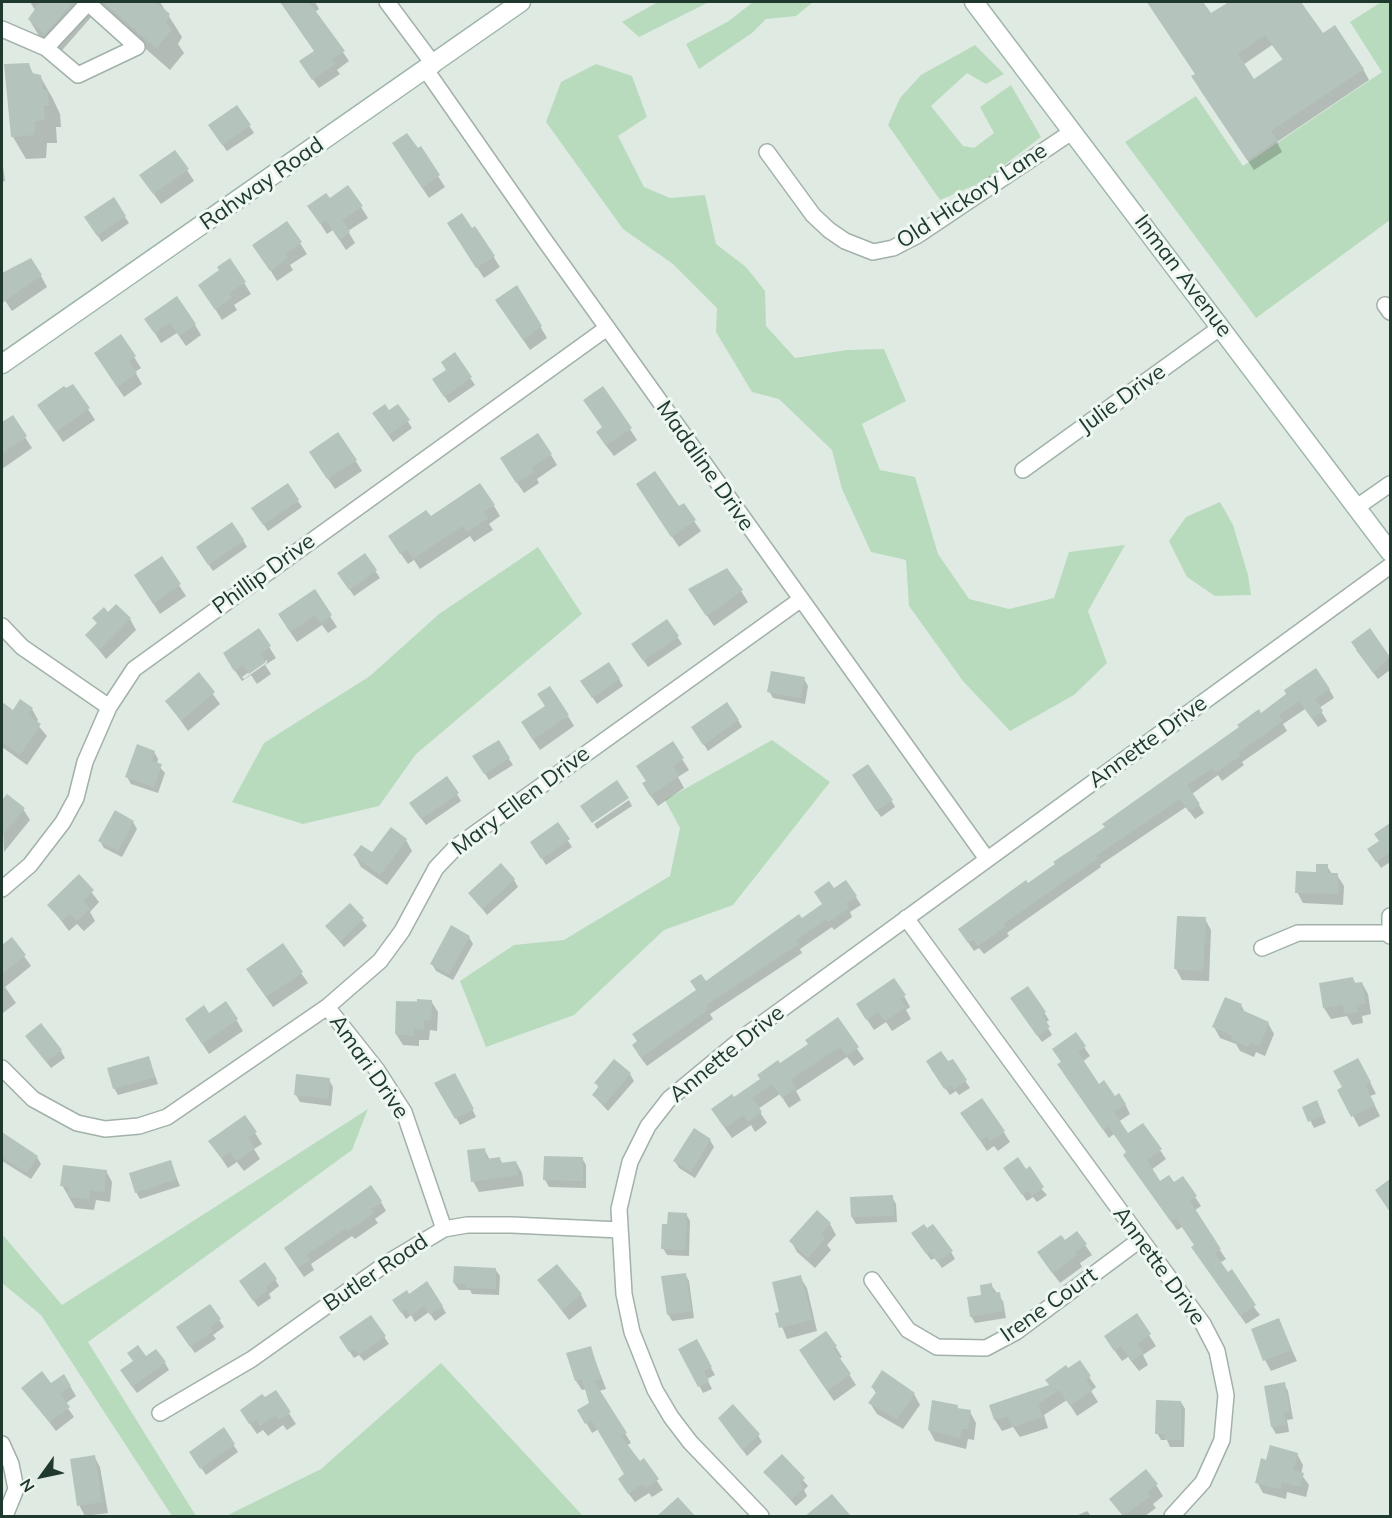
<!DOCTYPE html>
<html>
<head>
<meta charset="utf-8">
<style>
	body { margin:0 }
	#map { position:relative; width:1392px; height:1518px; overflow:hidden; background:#dfeae3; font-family:Mulish,sans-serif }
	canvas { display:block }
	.frame { position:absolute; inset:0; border:3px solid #20392f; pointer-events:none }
	.north { position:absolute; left:12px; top:1446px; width:60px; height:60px; -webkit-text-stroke:4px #eff7f2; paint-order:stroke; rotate:237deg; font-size:16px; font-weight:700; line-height:24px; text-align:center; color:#20392f }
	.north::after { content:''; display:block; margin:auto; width:21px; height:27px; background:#20392f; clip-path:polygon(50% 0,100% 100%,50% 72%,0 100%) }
</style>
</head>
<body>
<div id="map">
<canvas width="1392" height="1518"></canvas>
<div class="frame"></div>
<div class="north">N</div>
</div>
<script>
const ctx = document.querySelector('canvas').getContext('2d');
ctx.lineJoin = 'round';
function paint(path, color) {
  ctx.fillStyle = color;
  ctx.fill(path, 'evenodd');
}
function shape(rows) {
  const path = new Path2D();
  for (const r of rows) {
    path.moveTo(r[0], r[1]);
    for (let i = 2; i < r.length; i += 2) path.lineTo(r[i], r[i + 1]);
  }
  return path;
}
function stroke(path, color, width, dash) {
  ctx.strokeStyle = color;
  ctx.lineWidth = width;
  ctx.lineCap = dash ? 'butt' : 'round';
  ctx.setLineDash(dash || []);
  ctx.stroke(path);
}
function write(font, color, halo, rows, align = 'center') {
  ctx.font = font + ' Mulish,sans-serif';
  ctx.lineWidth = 6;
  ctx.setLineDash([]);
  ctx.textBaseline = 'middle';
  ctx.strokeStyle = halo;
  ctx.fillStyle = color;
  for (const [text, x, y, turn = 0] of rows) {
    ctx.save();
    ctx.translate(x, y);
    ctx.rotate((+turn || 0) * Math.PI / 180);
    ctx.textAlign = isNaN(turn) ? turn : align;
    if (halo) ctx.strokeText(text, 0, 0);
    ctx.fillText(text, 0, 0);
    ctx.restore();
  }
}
paint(shape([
	[658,2,709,2,639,37,622,22],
	[753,2,813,2,796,16,766,19,752,33,699,69,686,44,729,21],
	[1381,2,1390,2,1390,220,1256,318,1125,142,1196,96,1243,166,1382,72,1350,22],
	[975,45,1004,74,986,84,967,73,931,106,963,146,974,148,994,133,980,107,1011,85,1041,137,982,182,940,200,888,125,900,98,921,75],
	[596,64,632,76,647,117,618,136,644,187,670,198,705,195,716,244,746,267,765,291,766,326,795,358,847,350,884,349,906,401,862,424,880,470,915,477,938,554,969,599,1009,609,1054,598,1069,552,1125,545,1088,611,1107,663,1074,695,1010,731,963,681,909,606,906,560,871,552,842,489,832,450,779,399,752,392,716,332,717,308,673,264,623,229,546,122,561,82],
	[1220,502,1233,525,1248,575,1251,595,1215,596,1187,577,1169,541,1186,517],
	[538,547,582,614,416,754,379,806,303,824,232,802,264,743,370,676,439,614],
	[772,740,830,782,733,905,664,930,574,1015,486,1047,460,981,514,945,564,940,670,876,680,828,665,800],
	[368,1109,352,1150,88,1342,196,1516,172,1516,41,1315,2,1283,2,1234,62,1305],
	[441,1363,583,1516,226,1516,321,1469]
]), '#b8dbbd');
paint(shape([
	[30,2,160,2,182,37,178,44,184,53,170,70,99,8,58,55,42,41,29,19,35,10],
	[281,2,315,2,319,9,315,12,349,61,337,70,340,74,319,88,307,71,315,52],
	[1147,2,1202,2,1211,15,1231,2,1299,2,1322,35,1363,69,1369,80,1277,142,1282,152,1254,170,1199,88,1196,75],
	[1272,45,1284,61,1254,81,1243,65],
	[28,64,34,75,40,76,53,99,60,114,61,127,56,127,57,143,47,143,46,158,26,159,13,137,6,65],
	[237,107,254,133,227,151,214,133],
	[420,148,445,187,429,198,400,155],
	[2,158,5,181,2,182],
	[187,170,194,181,161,204,148,186],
	[329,200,361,207,368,218,348,231,355,243,346,250,333,230,327,234,316,217],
	[125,217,129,223,102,242,90,225],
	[455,234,493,256,500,267,484,278],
	[300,243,307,254,290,265,293,270,277,281,261,255],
	[230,260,251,294,234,305,237,310,222,320,207,296],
	[15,266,17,269,41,276,47,287,12,311,2,296,2,275],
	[517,287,547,338,530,350,504,312],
	[146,319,195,325,201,335,186,346,177,333,161,343],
	[121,336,141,368,135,372,142,384,124,397,102,364],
	[454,354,475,385,449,403,438,387],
	[73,386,95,420,63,442,39,406],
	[603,388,637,440,614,456,604,443],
	[398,406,412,428,393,442,378,420],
	[12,417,32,448,2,469,2,424],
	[551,455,557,465,537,479,539,483,524,493,508,470],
	[355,460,362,471,335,489,317,463],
	[644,496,679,508,694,521,701,531,679,547],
	[298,501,302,507,268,531,257,515],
	[494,506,500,516,489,524,493,530,474,542,470,536,420,569,414,560,408,564,396,547,430,518],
	[243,540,247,547,213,571,202,555],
	[365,555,380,578,354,596,343,580],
	[161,558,186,596,160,614,142,586],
	[314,591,337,627,328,633,322,625,297,642,286,626],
	[741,591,748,602,714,626,697,601],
	[108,614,130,619,136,630,106,659,87,635],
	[667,621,682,644,648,667,637,651],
	[1370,630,1390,660,1390,670,1378,679,1356,650],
	[259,631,276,658,265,665,271,674,257,684,251,675,242,681,231,665],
	[267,660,267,663,244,679,242,677],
	[199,675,220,704,188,731,167,701],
	[619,679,623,686,597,704,586,688],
	[804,679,808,686,805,704,773,698,769,691],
	[1329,689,1334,698,1319,708,1327,721,1318,727,1305,709,1283,724,1287,731,1242,762,1244,765,1222,781,1218,775,1192,794,1204,813,1195,819,1186,807,1100,865,1101,867,1007,933,1009,936,984,954,979,948,974,951,965,938,1028,885,1260,715],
	[2,704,13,712,32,709,38,720,36,723,47,736,27,765,2,747],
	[568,716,574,726,540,750,529,734],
	[738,720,742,727,708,751,697,734],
	[498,742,513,765,489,780,474,757],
	[672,743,689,770,678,777,684,788,658,806,650,795],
	[154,752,158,759,157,764,165,773,158,793,131,784,127,777],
	[858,783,891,800,895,807,881,817],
	[457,794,461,801,426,825,415,810],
	[7,796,23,809,30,820,4,852,2,802],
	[629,800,632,806,597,829,594,824],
	[133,822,137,829,122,857,104,848,100,841],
	[557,824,572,847,546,865,536,849],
	[1390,825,1390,862,1381,868,1373,856,1380,842,1376,834],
	[406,840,412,851,387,885,361,867,355,856,372,854],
	[1327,866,1332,874,1337,875,1344,886,1343,905,1303,903,1297,892],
	[79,876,99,902,90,912,95,921,84,931,77,924,69,931,49,905],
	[514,880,518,887,487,915,470,893],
	[834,890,856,897,861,905,850,912,852,917,834,930,832,927,800,949,802,953,710,1014,713,1019,647,1066,638,1054,697,991,823,905],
	[350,905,367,926,344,947,327,927],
	[1205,919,1211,930,1209,981,1182,980,1176,969],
	[469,937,473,944,453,980,436,971,432,964],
	[12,939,31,966,5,987,16,1003,3,1013,2,947],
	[301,973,308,983,273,1007,254,980],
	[1353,979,1356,984,1362,983,1368,994,1371,1014,1362,1016,1363,1023,1352,1025,1347,1016,1331,1019,1324,1008],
	[1028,988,1049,1020,1045,1023,1052,1035,1042,1042,1016,1006],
	[904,996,910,1007,906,1010,911,1019,892,1031,886,1022,874,1030,864,1015],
	[431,1001,438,1012,437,1031,430,1030,429,1040,419,1040,419,1046,403,1045,396,1034,398,1002],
	[226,1003,243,1031,209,1054,193,1030],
	[1241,1005,1246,1014,1268,1023,1274,1034,1265,1056,1256,1052,1254,1057,1240,1051,1236,1044,1220,1038,1214,1027],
	[837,1019,864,1059,854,1066,847,1057,796,1091,801,1100,789,1108,780,1094,758,1109,767,1123,755,1132,751,1125,732,1138,719,1120,734,1099,809,1045],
	[1076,1035,1090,1056,1082,1062,1099,1086,1125,1104,1130,1114,1118,1122,1128,1135,1143,1125,1166,1159,1151,1170,1160,1183,1174,1184,1195,1197,1201,1206,1194,1211,1195,1214,1226,1259,1220,1263,1260,1315,1246,1324,1198,1256,1195,1246,1182,1227,1177,1230,1130,1164,1128,1153,1114,1134,1109,1138,1064,1074,1062,1063],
	[31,1043,61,1051,65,1058,51,1068],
	[149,1058,158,1084,118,1095,114,1088],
	[952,1061,970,1088,959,1095,956,1091,950,1095,931,1069],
	[1364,1070,1376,1094,1370,1096,1380,1116,1359,1127,1339,1090],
	[630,1074,634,1081,608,1111,593,1095,599,1088,596,1083],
	[329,1080,333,1087,331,1106,300,1102,296,1095],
	[459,1082,476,1117,460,1125,437,1084],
	[1304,1108,1320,1109,1326,1123,1314,1128],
	[969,1124,1003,1131,1010,1142,998,1151,994,1146,987,1151],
	[694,1130,710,1140,714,1147,695,1178,679,1168,675,1161],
	[255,1133,262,1144,254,1149,260,1159,244,1171,237,1162,228,1168,217,1152],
	[2,1134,37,1157,41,1164,31,1179,2,1161],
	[484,1149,490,1160,499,1158,503,1164,516,1162,522,1173,524,1186,479,1192,473,1181],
	[582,1158,586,1165,586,1188,549,1187,545,1180],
	[170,1162,180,1186,140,1199,136,1192],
	[106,1171,112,1182,110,1202,96,1200,94,1210,75,1208,62,1185],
	[1025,1171,1047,1195,1037,1202,1033,1197,1027,1201,1009,1175],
	[892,1197,896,1204,897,1222,856,1224,852,1217],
	[381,1202,386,1211,375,1219,378,1223,355,1239,352,1236,311,1264,314,1270,304,1277,291,1258],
	[686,1214,690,1221,689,1256,667,1255,663,1248,669,1226],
	[830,1224,836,1235,827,1245,831,1250,815,1268,797,1252,791,1241],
	[917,1240,951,1252,955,1259,942,1268,935,1258,931,1260],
	[1064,1242,1085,1245,1092,1255,1080,1263,1082,1267,1060,1283,1045,1263],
	[495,1269,500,1276,499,1295,472,1294,470,1290,459,1290,454,1283],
	[685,1274,689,1281,694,1318,672,1321,668,1314],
	[800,1277,807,1288,817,1331,787,1339,777,1314,781,1313],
	[275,1279,279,1286,269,1294,271,1298,258,1307,245,1288],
	[539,1281,581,1295,587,1306,569,1320],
	[991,1285,1003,1301,1006,1318,975,1323,971,1316],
	[409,1296,442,1306,446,1313,435,1321,429,1312,415,1322,411,1315,406,1319,398,1307],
	[210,1306,224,1327,213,1335,216,1339,195,1353,182,1335],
	[1136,1315,1156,1346,1143,1355,1148,1365,1139,1371,1128,1357,1122,1361,1112,1347],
	[371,1317,389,1344,364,1361,359,1355,354,1358,345,1345],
	[1278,1320,1297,1361,1271,1371,1265,1360],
	[696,1341,715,1375,707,1379,712,1389,703,1393,680,1349],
	[835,1346,842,1357,839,1359,856,1385,834,1401,807,1362],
	[590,1347,606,1389,599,1391,631,1443,627,1445,639,1463,643,1460,663,1490,652,1497,649,1493,635,1502,625,1489,626,1474,599,1429,592,1433,579,1410,591,1404,587,1389,582,1390,576,1381],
	[145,1358,165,1363,169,1370,137,1393,126,1378,134,1362],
	[1089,1377,1096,1387,1091,1391,1098,1402,1077,1416,1067,1400,1044,1415,1048,1428,1020,1437,1013,1427,1002,1431,995,1420,991,1406],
	[1284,1384,1288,1391,1293,1419,1287,1420,1289,1432,1276,1434,1272,1427,1265,1387],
	[51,1385,70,1386,76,1396,65,1404,74,1417,56,1431,23,1388],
	[872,1387,914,1394,920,1405,903,1429,877,1414,870,1403,877,1394],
	[275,1392,296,1424,287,1430,283,1425,268,1436,263,1430,257,1434,248,1421,264,1400],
	[1181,1402,1185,1409,1184,1447,1170,1447,1167,1440,1161,1440,1157,1433],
	[957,1406,959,1410,970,1412,976,1423,974,1440,968,1439,966,1449,935,1441,929,1430],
	[724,1425,758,1435,762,1442,747,1456],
	[223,1429,238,1452,206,1475,195,1459],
	[1297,1454,1303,1465,1301,1474,1309,1485,1306,1497,1287,1492,1286,1499,1263,1493,1257,1482,1267,1461],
	[94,1456,100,1467,108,1513,85,1516,79,1505],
	[782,1456,808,1486,804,1490,807,1496,796,1506,765,1472],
	[1156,1485,1163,1496,1153,1504,1156,1508,1145,1516,1123,1516,1111,1499],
	[832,1496,850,1516,812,1516,811,1514],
	[1087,1511,1091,1516,1076,1516]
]), '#0003');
paint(shape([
	[40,2,73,2,45,34,28,19],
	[103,2,156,2,170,14,166,22,172,30,156,48],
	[280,2,309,2,345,51,332,59,335,64,312,80,299,61,314,51],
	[1147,2,1203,2,1211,13,1229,2,1301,2,1323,33,1335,25,1364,69,1271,131,1277,140,1247,160,1191,76,1195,74],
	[1265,35,1283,59,1254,79,1238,54],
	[29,63,32,73,41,75,43,90,47,90,49,105,44,105,45,120,35,121,34,135,11,137,4,64],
	[237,105,251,125,222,145,208,125],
	[407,133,418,148,421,146,440,175,422,188,392,143],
	[175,150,189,169,153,194,139,175],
	[348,185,363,206,342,220,350,232,339,240,326,220,320,224,307,206,326,193,330,198],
	[114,197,126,216,97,236,84,217],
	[462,213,472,228,475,226,495,256,476,268,447,223],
	[287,221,302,242,285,254,288,258,270,271,252,245],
	[31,258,42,275,2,303,2,273],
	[230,258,246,282,229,293,232,298,215,310,198,285,219,270,217,267],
	[517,285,542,326,523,340,495,300],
	[177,296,196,324,179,336,170,323,154,333,144,319],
	[121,334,136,356,129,361,137,373,117,387,94,353],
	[455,352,472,377,444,397,432,379,446,370,441,362],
	[73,384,90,408,56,432,37,405,64,386,66,388],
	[603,386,632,428,606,446,596,432,602,427,583,400],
	[385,404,389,410,398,404,410,420,388,435,372,413],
	[13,415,27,436,2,454,2,422],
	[338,432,357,460,327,479,309,452],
	[538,433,552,454,532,467,534,472,516,483,500,458],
	[655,471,679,506,684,503,696,520,671,537,636,484],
	[288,483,299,500,263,525,251,508],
	[480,483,495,505,484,512,488,518,467,532,462,526,413,559,407,550,400,554,388,536,426,510,431,516],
	[232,522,244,540,208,565,196,547],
	[365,553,377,570,349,590,337,573],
	[162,556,181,584,153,604,134,575],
	[727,568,743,590,706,616,688,589],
	[315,589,332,615,321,623,315,615,290,632,278,614],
	[116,604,131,618,99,650,85,635,97,623,92,618,104,607,108,612],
	[667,619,679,636,643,661,631,644],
	[259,628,271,646,260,654,266,662,249,674,243,665,234,671,223,653],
	[1370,628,1390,657,1373,673,1351,642],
	[609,662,620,679,592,698,580,681],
	[1316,668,1330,689,1315,699,1323,711,1312,719,1299,701,1279,715,1283,721,1238,753,1240,756,1216,773,1212,768,1187,785,1200,804,1189,812,1180,799,1096,856,1098,858,1003,924,1005,927,978,946,973,940,968,943,958,929,1026,880,1028,883,1055,864,1053,862,1105,827,1102,824,1239,727,1237,725,1259,709,1261,713,1286,694,1284,690],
	[771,671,805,677,801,698,767,692],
	[199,672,215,692,181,721,165,701],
	[550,686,569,715,533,740,521,722,545,706,537,694],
	[20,699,33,708,28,715,41,724,20,755,2,742,2,702,13,710],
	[727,702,739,720,703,745,691,727],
	[499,740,510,758,484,774,472,756],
	[673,741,684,758,673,766,679,776,650,796,642,783,646,781,636,766],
	[137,744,155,751,152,761,162,764,154,787,125,777],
	[868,764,893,800,876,811,852,775],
	[447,776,459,793,421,819,409,803],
	[617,780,629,798,592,823,580,806],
	[7,794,25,808,2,836,2,800],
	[115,810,134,821,118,851,98,841],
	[558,822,570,839,541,859,530,842],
	[1390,823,1390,857,1388,854,1376,862,1367,849,1379,841,1374,834],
	[391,827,407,839,380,875,353,855,361,845,372,852],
	[501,863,515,879,482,909,468,893],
	[1316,864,1328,864,1328,873,1338,873,1338,894,1295,893,1296,871,1316,872],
	[79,874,94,890,83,901,90,909,77,921,70,914,62,921,47,905],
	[846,880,857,896,846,903,849,908,828,922,826,919,796,940,799,944,706,1005,709,1009,641,1058,632,1045,637,1041,632,1034,696,990,690,981,701,974,706,981,799,914,802,918,822,904,814,892,829,881,834,888],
	[350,903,364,918,340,942,325,926],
	[1177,916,1206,917,1203,971,1174,969],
	[451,925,470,936,449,974,430,964],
	[12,937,26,955,2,974,2,945],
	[283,943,303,972,266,997,246,969],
	[1353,977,1354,983,1362,982,1366,1004,1356,1005,1358,1012,1344,1014,1343,1005,1323,1008,1319,983],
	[894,978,906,995,900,999,906,1007,885,1021,878,1012,866,1020,856,1004],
	[1028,986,1046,1012,1042,1015,1050,1027,1037,1036,1010,998],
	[1225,997,1242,1004,1240,1009,1269,1022,1259,1046,1250,1042,1248,1047,1232,1040,1233,1036,1212,1027],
	[417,999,432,1000,431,1020,424,1020,424,1030,414,1029,413,1036,395,1034,396,1001,417,1002],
	[226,1001,238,1019,202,1044,185,1019,204,1005,209,1013],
	[838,1017,859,1047,846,1056,840,1047,819,1060,791,1080,796,1088,782,1098,772,1084,752,1098,762,1112,748,1122,743,1115,728,1126,723,1126,711,1109,732,1094,734,1097,760,1079,757,1075,778,1060,780,1063,808,1044,805,1040],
	[41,1023,62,1050,46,1062,25,1036],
	[1076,1032,1086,1046,1078,1052,1099,1084,1104,1080,1115,1096,1119,1093,1126,1104,1114,1112,1128,1133,1143,1123,1162,1149,1147,1160,1160,1181,1169,1175,1174,1182,1183,1176,1197,1196,1190,1201,1221,1249,1215,1254,1228,1272,1232,1269,1256,1305,1240,1316,1191,1247,1194,1245,1176,1218,1171,1222,1123,1155,1126,1152,1108,1126,1103,1130,1057,1064,1061,1062,1052,1049],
	[941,1051,948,1061,953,1059,967,1080,954,1089,951,1085,944,1089,926,1061],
	[149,1056,155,1077,113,1089,107,1068],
	[1358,1058,1371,1082,1365,1085,1375,1105,1351,1117,1337,1090,1342,1087,1333,1071],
	[614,1059,631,1073,604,1105,592,1095,599,1086,594,1083],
	[455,1073,474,1109,455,1119,434,1083],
	[296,1074,330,1078,328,1099,294,1095],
	[982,1098,1005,1131,990,1141,987,1136,980,1141,960,1113],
	[1317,1100,1323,1115,1308,1122,1302,1107],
	[245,1115,257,1132,248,1138,255,1148,236,1161,230,1152,221,1158,208,1141],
	[694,1128,711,1139,691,1172,673,1161],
	[2,1132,38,1156,27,1173,2,1157],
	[485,1148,486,1159,500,1157,501,1163,516,1161,518,1175,471,1182,467,1150],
	[544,1156,583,1157,583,1181,543,1180],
	[1018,1157,1026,1169,1030,1166,1044,1187,1032,1196,1028,1191,1022,1195,1003,1168],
	[171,1160,177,1179,135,1193,129,1173],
	[63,1165,107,1170,104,1192,90,1190,89,1199,68,1197,69,1187,60,1186],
	[1390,1179,1390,1212,1375,1190],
	[371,1185,382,1201,371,1209,374,1213,348,1231,346,1228,306,1255,310,1260,298,1268,284,1248],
	[893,1195,894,1216,851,1217,850,1197],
	[817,1210,831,1223,821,1234,825,1238,808,1258,789,1241],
	[668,1212,687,1213,685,1250,661,1249,662,1224,667,1224],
	[924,1224,927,1228,933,1224,953,1251,937,1262,930,1252,926,1254,911,1233],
	[1077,1231,1087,1244,1075,1252,1077,1255,1052,1273,1037,1252,1061,1235,1065,1240],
	[265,1262,277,1279,266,1286,268,1290,253,1301,239,1281],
	[557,1264,582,1294,562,1310,537,1280],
	[454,1266,496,1268,496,1289,466,1288,466,1284,453,1283],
	[686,1273,691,1311,667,1315,661,1276],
	[801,1275,812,1320,779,1328,775,1313,779,1312,772,1282],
	[427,1281,443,1306,430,1315,424,1306,410,1316,406,1309,401,1313,392,1300,407,1290,409,1294],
	[992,1283,993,1293,1000,1292,1003,1311,970,1317,967,1297,981,1295,980,1285],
	[210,1304,221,1319,210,1327,213,1331,190,1347,176,1327],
	[1137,1313,1151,1334,1137,1344,1143,1353,1131,1361,1121,1346,1114,1351,1104,1336],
	[371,1315,386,1336,359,1355,354,1349,349,1352,339,1337],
	[1279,1318,1292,1350,1263,1361,1251,1329],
	[826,1331,837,1346,833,1348,851,1374,827,1391,799,1350],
	[697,1339,712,1367,704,1371,709,1381,698,1387,678,1349],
	[138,1345,146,1356,156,1349,166,1362,132,1387,120,1370,133,1361,127,1353],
	[591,1346,601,1379,594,1381,627,1433,621,1436,640,1461,644,1458,659,1479,646,1488,642,1484,628,1494,618,1479,624,1474,592,1421,585,1424,577,1410,589,1403,582,1379,575,1381,566,1353],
	[1080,1360,1091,1376,1086,1380,1093,1390,1070,1406,1059,1390,1038,1404,1043,1417,1012,1427,1008,1416,994,1420,989,1405,1049,1385,1045,1380,1066,1365,1068,1368],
	[882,1370,915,1393,897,1419,868,1403,877,1391,871,1387],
	[42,1371,51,1383,64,1374,71,1386,60,1394,70,1407,49,1422,21,1388],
	[1285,1382,1290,1412,1284,1413,1286,1425,1271,1427,1264,1386],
	[276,1390,291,1412,279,1420,276,1415,260,1426,256,1420,249,1424,240,1410,262,1394,265,1397],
	[932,1400,958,1405,957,1408,971,1410,968,1429,962,1429,960,1438,928,1430],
	[1156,1400,1181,1401,1181,1440,1165,1440,1165,1434,1155,1434],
	[733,1404,760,1434,742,1450,718,1418],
	[224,1427,235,1444,200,1469,189,1452],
	[1270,1445,1298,1453,1293,1470,1304,1473,1300,1487,1282,1482,1280,1489,1255,1483,1261,1458,1266,1460],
	[782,1454,805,1478,800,1483,804,1488,791,1500,763,1472],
	[95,1455,102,1502,77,1506,70,1459],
	[1146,1469,1158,1484,1147,1492,1151,1496,1123,1516,1109,1499],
	[832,1494,851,1516,805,1516],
	[678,1497,695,1516,657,1516]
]), '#b4c4bc');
const street = shape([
	[387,2,434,65],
	[2,29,46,48,78,75,137,47,88,3,46,48],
	[426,70,543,238,987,859],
	[767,152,813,215,829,230,845,241,873,252,893,248,918,235,1073,131],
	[1385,305,1390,312],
	[1023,470,1221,327],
	[1357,507,1390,484],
	[2,626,22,647,109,707],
	[2,889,30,865,63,822,76,798,85,762,109,707,134,669,607,328],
	[1390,916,1390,936],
	[906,918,1203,1324,1217,1351,1226,1395,1222,1440,1203,1482,1172,1516],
	[1262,948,1298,933,1389,933],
	[327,1007,377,1070,404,1112,444,1229],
	[2,1068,33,1099,77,1123,105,1129,139,1126,167,1117,327,1007,380,961,402,931,436,868,456,847,800,600],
	[872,1280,908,1330,937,1347,986,1348,1016,1332,1141,1239],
	[160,1413,252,1359,387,1263,444,1229,467,1225,512,1225,620,1230],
	[2,1444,11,1464,16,1489,5,1516],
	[761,1516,690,1442,671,1417,655,1390,632,1332,624,1294,619,1209,630,1162,648,1126,669,1099,745,1036,1390,566]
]);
const secondary = shape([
	[974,2,1390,552],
	[2,364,521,2]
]);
stroke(street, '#a2b1a9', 18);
stroke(secondary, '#9eb5aa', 21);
stroke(street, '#fff', 15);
stroke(secondary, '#fff', 18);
write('22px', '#20392f', '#eff7f2', [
	["Rahway Road",262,184,-35],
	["Old Hickory Lane",972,196,-33],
	["Inman Avenue",1183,276,53],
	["Julie Drive",1122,399,-36],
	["Madaline Drive",705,466,55],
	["Phillip Drive",264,574,-36],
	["Annette Drive",1148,742,-36],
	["Mary Ellen Drive",521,801,-37],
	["Annette Drive",727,1054,-39],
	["Amari Drive",369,1067,55],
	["Annette Drive",1159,1266,54],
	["Butler Road",376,1273,-34],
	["Irene Court",1049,1305,-35]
]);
</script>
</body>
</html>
